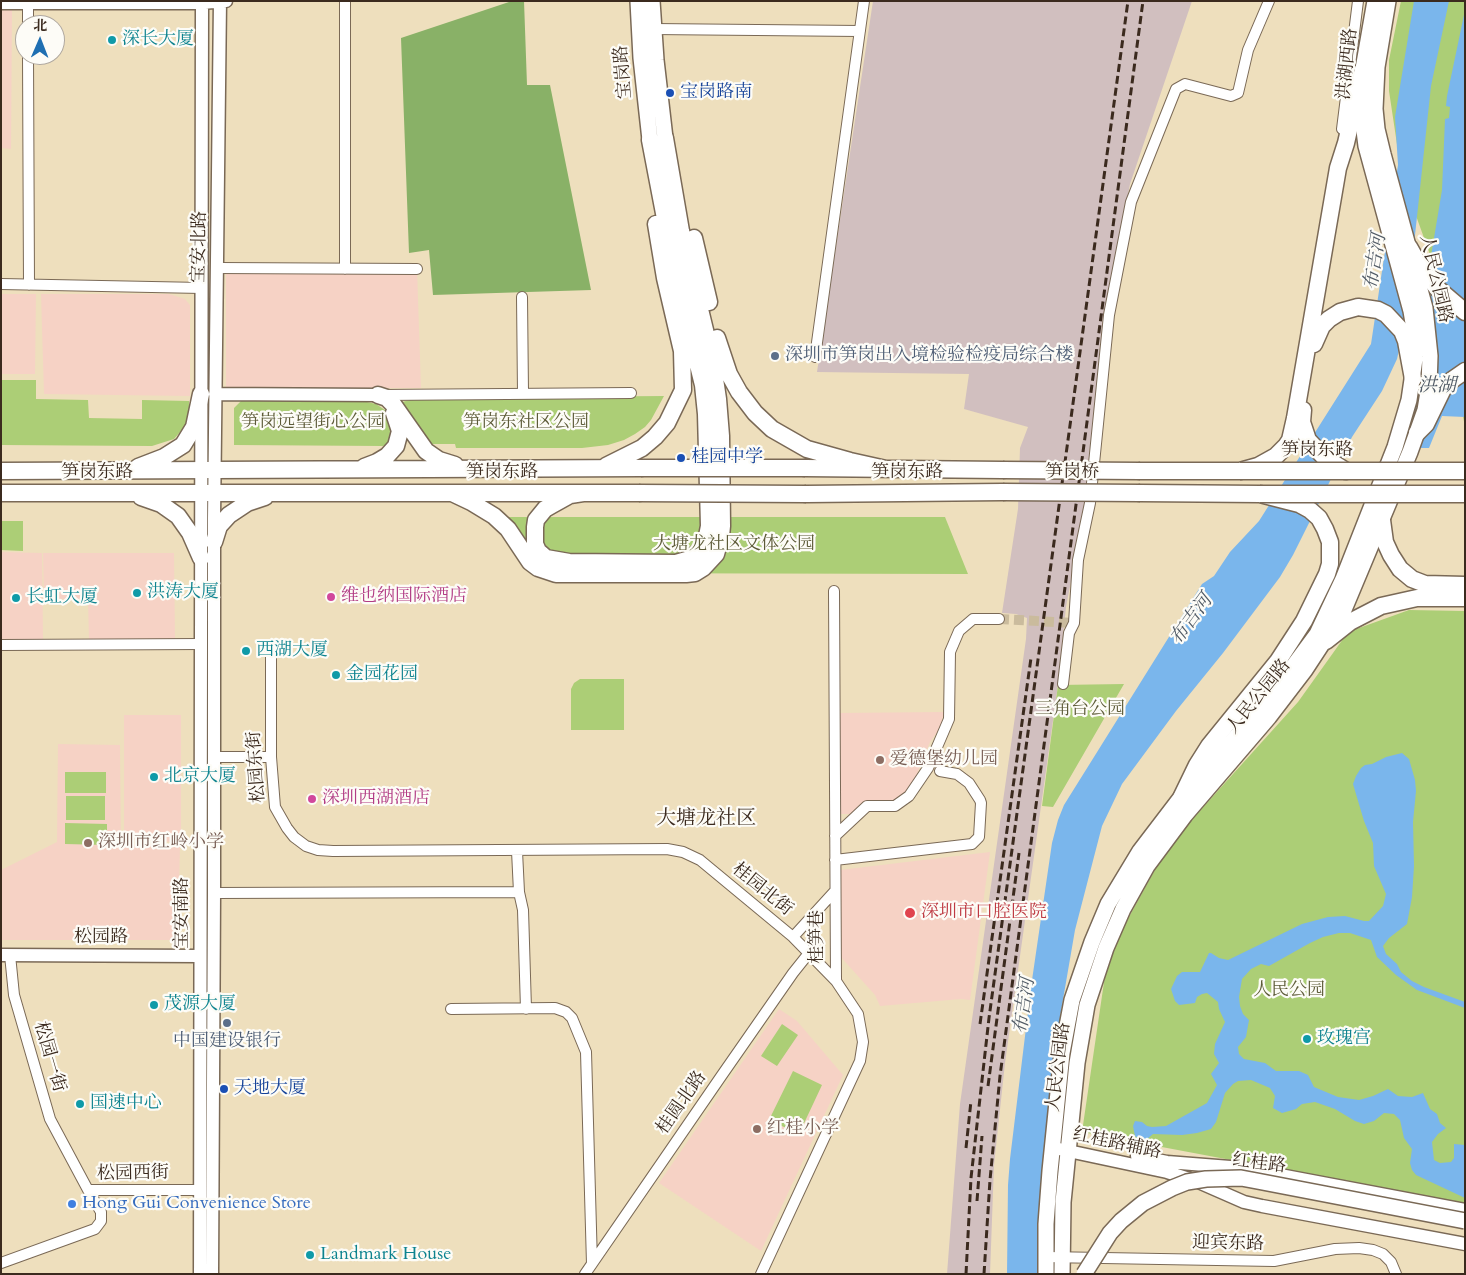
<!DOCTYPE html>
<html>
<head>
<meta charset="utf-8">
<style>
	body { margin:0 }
	#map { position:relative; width:1466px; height:1275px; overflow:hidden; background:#eedfbd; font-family:Cardo,"Noto Serif SC",serif }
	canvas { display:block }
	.frame { position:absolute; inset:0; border:2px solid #3b2a1e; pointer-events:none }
	.north { position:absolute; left:15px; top:15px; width:50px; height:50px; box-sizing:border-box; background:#fdfcf7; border:1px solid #afa8a0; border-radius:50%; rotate:1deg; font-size:14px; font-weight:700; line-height:20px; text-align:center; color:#3b2a1e }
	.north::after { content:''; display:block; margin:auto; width:18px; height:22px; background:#1f6fb2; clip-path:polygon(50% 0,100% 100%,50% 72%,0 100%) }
</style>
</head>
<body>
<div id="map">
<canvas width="1466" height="1275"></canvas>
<div class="frame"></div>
<div class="north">北</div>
</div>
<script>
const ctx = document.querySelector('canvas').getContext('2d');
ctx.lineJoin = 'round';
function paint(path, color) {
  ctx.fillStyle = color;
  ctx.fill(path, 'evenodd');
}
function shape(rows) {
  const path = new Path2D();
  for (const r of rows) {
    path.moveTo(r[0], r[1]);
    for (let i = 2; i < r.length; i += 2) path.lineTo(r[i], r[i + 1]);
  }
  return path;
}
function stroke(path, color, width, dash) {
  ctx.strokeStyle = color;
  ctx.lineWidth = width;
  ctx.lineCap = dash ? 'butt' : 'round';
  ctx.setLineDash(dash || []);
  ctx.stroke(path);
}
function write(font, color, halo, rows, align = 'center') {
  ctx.font = font + ' Cardo,"Noto Serif SC",serif';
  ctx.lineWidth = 4.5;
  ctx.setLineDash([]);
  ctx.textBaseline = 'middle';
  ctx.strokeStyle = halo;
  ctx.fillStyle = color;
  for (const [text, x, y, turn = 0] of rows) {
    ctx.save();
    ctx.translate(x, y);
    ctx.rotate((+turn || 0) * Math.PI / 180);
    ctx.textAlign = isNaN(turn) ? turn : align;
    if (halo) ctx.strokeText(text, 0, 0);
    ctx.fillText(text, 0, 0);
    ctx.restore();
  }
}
paint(shape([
	[1,9,12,9,11,149,1,148],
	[417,269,421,388,226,388,226,270],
	[1,294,36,294,35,374,1,374],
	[41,294,169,294,185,299,190,305,190,396,44,394],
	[1,552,42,553,43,640,1,640],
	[43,553,174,553,175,639,89,639,88,599,44,599],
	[944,712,940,728,930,742,915,779,905,792,893,801,865,801,850,814,838,814,837,713],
	[124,715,181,715,181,842,124,841],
	[58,744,120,745,121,844,180,845,178,933,171,940,1,940,1,870,57,842],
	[990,852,970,1000,961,999,880,1006,875,995,839,955,840,870],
	[779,1009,797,1021,843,1075,761,1251,659,1183]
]), '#f6d2c5');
paint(shape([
	[873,1,1192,1,1130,184,1112,280,1089,455,1085,509,1066,607,1057,692,1005,1063,994,1165,990,1274,947,1274,960,1104,1026,639,1027,618,1016,614,1002,613,1018,509,1020,448,1028,427,964,409,969,374,817,372]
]), '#d1bfbf');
paint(shape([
	[1401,1,1465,1,1465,427,1436,271,1415,213,1398,151,1389,91,1389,60],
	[1,380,36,380,36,399,88,400,89,418,142,419,142,400,189,401,189,414,186,425,174,439,152,446,1,445],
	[664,396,651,420,645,427,635,434,624,440,608,445,582,448,456,448,455,444,427,444,405,410,402,402,418,398],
	[358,400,376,404,385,410,391,419,393,428,392,438,388,444,383,446,234,445,234,408,241,401],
	[499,517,945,517,968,574,554,573],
	[1,521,23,521,23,551,1,550],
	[1409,610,1465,611,1465,1204,1082,1132,1108,955,1168,846,1298,702,1348,632],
	[580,679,624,679,624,730,571,730,571,689,574,683],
	[1124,684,1053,807,1042,806,1058,685],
	[65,772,106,772,106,793,65,793],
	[66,796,105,796,105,820,66,820],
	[65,823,107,824,107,845,65,844],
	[782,1024,798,1035,777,1066,761,1056],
	[793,1071,822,1085,799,1134,769,1120]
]), '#acce76');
paint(shape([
	[512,1,524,1,527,85,550,85,591,290,433,295,429,250,409,253,401,38]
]), '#89b167');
paint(shape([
	[1414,1,1449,1,1431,86,1406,319,1397,359,1382,391,1352,437,1293,555,1280,577,1223,653,1176,711,1122,784,1102,826,1075,930,1060,1017,1043,1178,1039,1274,1007,1274,1008,1185,1010,1159,1031,987,1052,843,1058,820,1064,805,1202,584,1214,576,1230,552,1259,521,1371,344,1398,165,1395,117],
	[1465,10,1465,417,1442,416,1429,448,1399,448,1442,190,1445,119,1449,118,1450,107,1446,106,1447,96],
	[1402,753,1409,759,1415,780,1416,791,1413,822,1414,866,1412,897,1407,924,1389,938,1383,946,1386,954,1397,964,1401,972,1412,981,1424,987,1465,1002,1465,1008,1417,990,1396,975,1377,957,1371,940,1350,933,1339,933,1323,937,1310,943,1269,966,1261,964,1251,969,1242,979,1239,997,1240,1006,1243,1014,1249,1020,1246,1037,1238,1047,1239,1054,1244,1059,1265,1063,1276,1071,1299,1071,1308,1075,1314,1087,1338,1097,1359,1100,1373,1096,1388,1089,1398,1096,1412,1097,1423,1093,1430,1109,1437,1114,1440,1123,1446,1128,1438,1134,1432,1142,1434,1160,1440,1163,1451,1162,1454,1158,1454,1144,1465,1145,1465,1198,1416,1175,1412,1170,1410,1163,1412,1149,1404,1138,1400,1120,1394,1114,1384,1113,1374,1121,1364,1124,1355,1121,1335,1109,1315,1102,1302,1104,1296,1109,1282,1113,1273,1108,1275,1096,1270,1088,1251,1080,1238,1081,1233,1084,1225,1093,1216,1122,1211,1129,1197,1133,1182,1135,1153,1134,1146,1140,1139,1139,1135,1136,1133,1126,1135,1121,1142,1122,1147,1126,1152,1127,1166,1126,1207,1103,1217,1085,1211,1074,1219,1063,1214,1054,1215,1044,1225,1022,1219,1009,1218,1002,1207,993,1202,994,1197,997,1195,1003,1179,1005,1175,1001,1171,989,1177,976,1182,972,1200,972,1209,953,1211,953,1219,958,1228,960,1302,924,1328,917,1345,916,1364,921,1369,921,1383,906,1386,894,1374,866,1373,843,1364,821,1353,784,1356,776,1361,768,1365,765,1372,764,1386,757]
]), '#7ab6ec');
stroke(shape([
	[999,619,1074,623]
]), '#cabb9d', 10, [10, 5]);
const minor = shape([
	[28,1,28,25],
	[345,1,345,269],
	[653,29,860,31],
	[28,55,29,285],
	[1342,129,1358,1],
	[218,268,417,269],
	[1,284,202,288],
	[522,297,523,393],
	[815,357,864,1],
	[382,395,631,393],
	[834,591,836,981],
	[1,645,201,644],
	[271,648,271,757,275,807,287,828,294,837,306,846,318,850,333,851,667,849,683,852,700,860,793,937,836,981,858,1014,863,1042,860,1061,761,1274],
	[1063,684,1069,633,1074,623,1078,560,1090,503,1109,315,1131,202,1176,89,1185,84,1231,96,1238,93,1248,50,1269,1],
	[214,757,271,757],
	[835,836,867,806,895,806,909,796,928,768,949,719,950,652,959,631,973,619,999,619],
	[517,851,519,892,523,910,526,1009],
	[835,860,972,844,979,837,981,803,980,800,969,783,957,774,940,771],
	[214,893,519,892],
	[793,937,834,892],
	[10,955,14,995,50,1119,88,1190],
	[451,1009,555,1008,566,1012,572,1018,586,1052,592,1264],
	[1046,1257,1274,1261,1335,1249,1359,1248,1373,1250,1383,1254,1391,1262,1396,1274],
	[1,1263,95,1229,101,1221,101,1212,88,1190,200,1190],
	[585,1274,722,1075,793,973,809,953]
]);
const tertiary = shape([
	[1,3,202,3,226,1],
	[215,394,378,395],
	[1,955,200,956],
	[1059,1149,1167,1172,1196,1181,1244,1202,1262,1206,1465,1244],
	[1137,1156,1167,1162,1243,1168,1465,1210],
	[200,1274,202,1],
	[212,1274,214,893,214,518,220,1]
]);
const secondary = shape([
	[638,1,641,58,650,140],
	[652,1,656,60,665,138],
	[1046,1274,1046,1224,1050,1171,1062,1053,1072,1000,1092,942,1108,904,1140,851,1182,796,1263,707,1317,634,1343,579,1395,447,1409,400,1415,359,1414,329,1411,311,1366,146,1361,107,1363,69,1375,1],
	[1062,1274,1063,1202,1077,1063,1087,1005,1106,948,1123,909,1147,866,1185,815,1269,717,1305,670,1343,612,1410,452,1425,410,1429,386,1430,356,1425,308,1383,154,1377,129,1375,109,1377,67,1388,1]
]);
const primary = shape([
	[694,238,709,302],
	[1409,247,1422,270,1437,288,1465,312],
	[717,338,729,374,739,392,755,413,772,429,807,449,850,461,886,469],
	[1314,344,1322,326,1329,319,1340,312,1358,307,1378,310,1386,314,1402,331,1406,341,1413,379],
	[378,395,387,398,393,404,426,451,439,460,455,465],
	[1303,410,1302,422,1308,440,1324,457,1346,471],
	[1417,433,1426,424,1443,389,1452,380,1465,371],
	[606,466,642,448,655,437,667,423,683,390,682,351,665,278,656,224],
	[138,467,164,457,183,445,194,427,201,394],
	[364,467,377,462,387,456,396,446,400,431,394,413],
	[805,468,1003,470],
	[1,471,641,468],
	[1140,471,1240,471,1258,466,1276,456,1286,446,1290,440,1295,418,1338,168,1346,143,1363,69],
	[1,493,639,493],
	[452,493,471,502,494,516,508,529,530,562,538,568,556,574,686,574,695,573,703,568,716,554,721,536,722,526,721,436,718,399,712,359,681,231,665,138],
	[583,493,570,495,552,505,545,509,536,520,535,527,535,544,538,551,546,558,569,562,676,563,690,559,705,546,709,526,706,414,703,385,676,276,650,140],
	[1140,493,1260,494,1299,504,1310,510,1319,518,1325,529,1330,542,1330,564,1327,574,1304,621,1278,661,1209,746,1197,765,1182,796],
	[806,494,1003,492],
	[141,497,161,504,178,516,190,533,201,558],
	[1382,520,1385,542,1391,555,1400,569,1412,579,1425,584,1465,585],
	[214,542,219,526,229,515,247,503,265,497],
	[1326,641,1350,622,1381,606,1417,598,1465,598]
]);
stroke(minor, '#7a6956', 12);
stroke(tertiary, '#7a6956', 15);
stroke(secondary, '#7a6956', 18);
stroke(primary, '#7a6956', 19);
stroke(minor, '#fff', 10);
stroke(tertiary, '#fff', 12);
stroke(secondary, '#fff', 15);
stroke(primary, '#fff', 16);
stroke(shape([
	[980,1024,1031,658],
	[988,1086,1019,853],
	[966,1148,971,1101],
	[977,1201,982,1136],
	[966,1274,971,1178,989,1018,1128,1],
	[984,1274,990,1180,1000,1076,1143,1]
]), '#3b2a1e', 3, [8, 4]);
const secondaryBridge = shape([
	[1084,1274,1110,1233,1121,1221,1143,1203,1172,1188,1187,1182,1206,1179,1241,1178,1257,1181,1465,1221]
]);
const primaryBridge = shape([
	[641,468,805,468],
	[1003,470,1140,471],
	[1240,471,1465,471],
	[1003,492,1140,493],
	[639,493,806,494],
	[1260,494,1465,494]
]);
stroke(secondaryBridge, '#7a6956', 18, []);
stroke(primaryBridge, '#7a6956', 19, []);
stroke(secondaryBridge, '#fff', 15);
stroke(primaryBridge, '#fff', 16);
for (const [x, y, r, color] of [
	[112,40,5,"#0f9aa8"],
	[670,93,5,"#1a4fb4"],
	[775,356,5,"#5c6f8a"],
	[681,458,5,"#1a4fb4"],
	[137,593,5,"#0f9aa8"],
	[331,597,5,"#d1479c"],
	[16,598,5,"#0f9aa8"],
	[246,651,5,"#0f9aa8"],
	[336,675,5,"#0f9aa8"],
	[880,760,5,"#8d6e63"],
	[154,777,5,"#0f9aa8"],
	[312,799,5,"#d1479c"],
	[88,843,5,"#8d6e63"],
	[910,913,6,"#e0444e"],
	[154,1005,5,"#0f9aa8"],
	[227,1023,5,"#5c6f8a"],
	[1307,1039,5,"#0f9aa8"],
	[224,1089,5,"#1a4fb4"],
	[80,1104,5,"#0f9aa8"],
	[757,1129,5,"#8d6e63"],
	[72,1204,5,"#3f7fe0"],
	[310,1255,5,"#0f9aa8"]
]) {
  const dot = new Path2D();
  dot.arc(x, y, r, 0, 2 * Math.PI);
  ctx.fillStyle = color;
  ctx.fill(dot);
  stroke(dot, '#fdfcf7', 2);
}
write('18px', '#0d838f', '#fdfcf7', [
	["深长大厦",122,40],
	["洪涛大厦",147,593],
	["长虹大厦",26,598],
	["西湖大厦",256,651],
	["金园花园",346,675],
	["北京大厦",164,777],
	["茂源大厦",164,1005],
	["玫瑰宫",1317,1039],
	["国速中心",90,1104],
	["Landmark House",320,1255]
], 'left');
write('18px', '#3b2a1e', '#fdfcf7', [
	["洪湖西路",1348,64,-84],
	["宝岗路",624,72,-95],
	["宝安北路",200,247,-89],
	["人民公园路",1435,279,77],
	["笋岗东路",1317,451],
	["笋岗东路",97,473],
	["笋岗东路",502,473],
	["笋岗东路",907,473],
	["笋岗桥",1072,473],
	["人民公园路",1259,697,-51],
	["松园东街",257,767,-94],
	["桂园北街",762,890,39],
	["宝安南路",183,913,-90],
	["桂笋巷",818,937,-90],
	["松园路",101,938],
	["松园一街",49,1057,74],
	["人民公园路",1059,1067,-83],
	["桂圆北路",682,1103,-55],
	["红桂路辅路",1117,1144,12],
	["红桂路",1259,1164,7],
	["松园西街",133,1174,-1],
	["迎宾东路",1228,1244,1]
]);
write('18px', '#164399', '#fdfcf7', [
	["宝岗路南",680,93],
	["桂园中学",691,458],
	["天地大厦",234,1089]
], 'left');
write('18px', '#4e5e75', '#fdfcf7', [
	["深圳市笋岗出入境检验检疫局综合楼",785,356],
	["中国建设银行",227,1042,"center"]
], 'left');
write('18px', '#5d5b38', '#fdfcf7', [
	["笋岗远望街心公园",313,423],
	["笋岗东社区公园",526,423],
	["大塘龙社区文体公园",734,545],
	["三角台公园",1080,710],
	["人民公园",1289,991]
]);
write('18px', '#b23c85', '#fdfcf7', [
	["维也纳国际酒店",341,597],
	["深圳西湖酒店",322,799]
], 'left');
write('18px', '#785e54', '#fdfcf7', [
	["爱德堡幼儿园",890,760],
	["深圳市红岭小学",98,843],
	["红桂小学",767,1129]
], 'left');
write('18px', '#be3a42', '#fdfcf7', [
	["深圳市口腔医院",921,913]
], 'left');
write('18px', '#366cbe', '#fdfcf7', [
	["Hong Gui Convenience Store",82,1204]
], 'left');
write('italic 19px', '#515b66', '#fdfcf7', [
	["布吉河",1376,262,-81],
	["洪湖",1437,387],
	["布吉河",1192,620,-54],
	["布吉河",1025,1006,-82]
]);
write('20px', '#3b2a1e', '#fdfcf7', [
	["大塘龙社区",706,819]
]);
</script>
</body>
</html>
